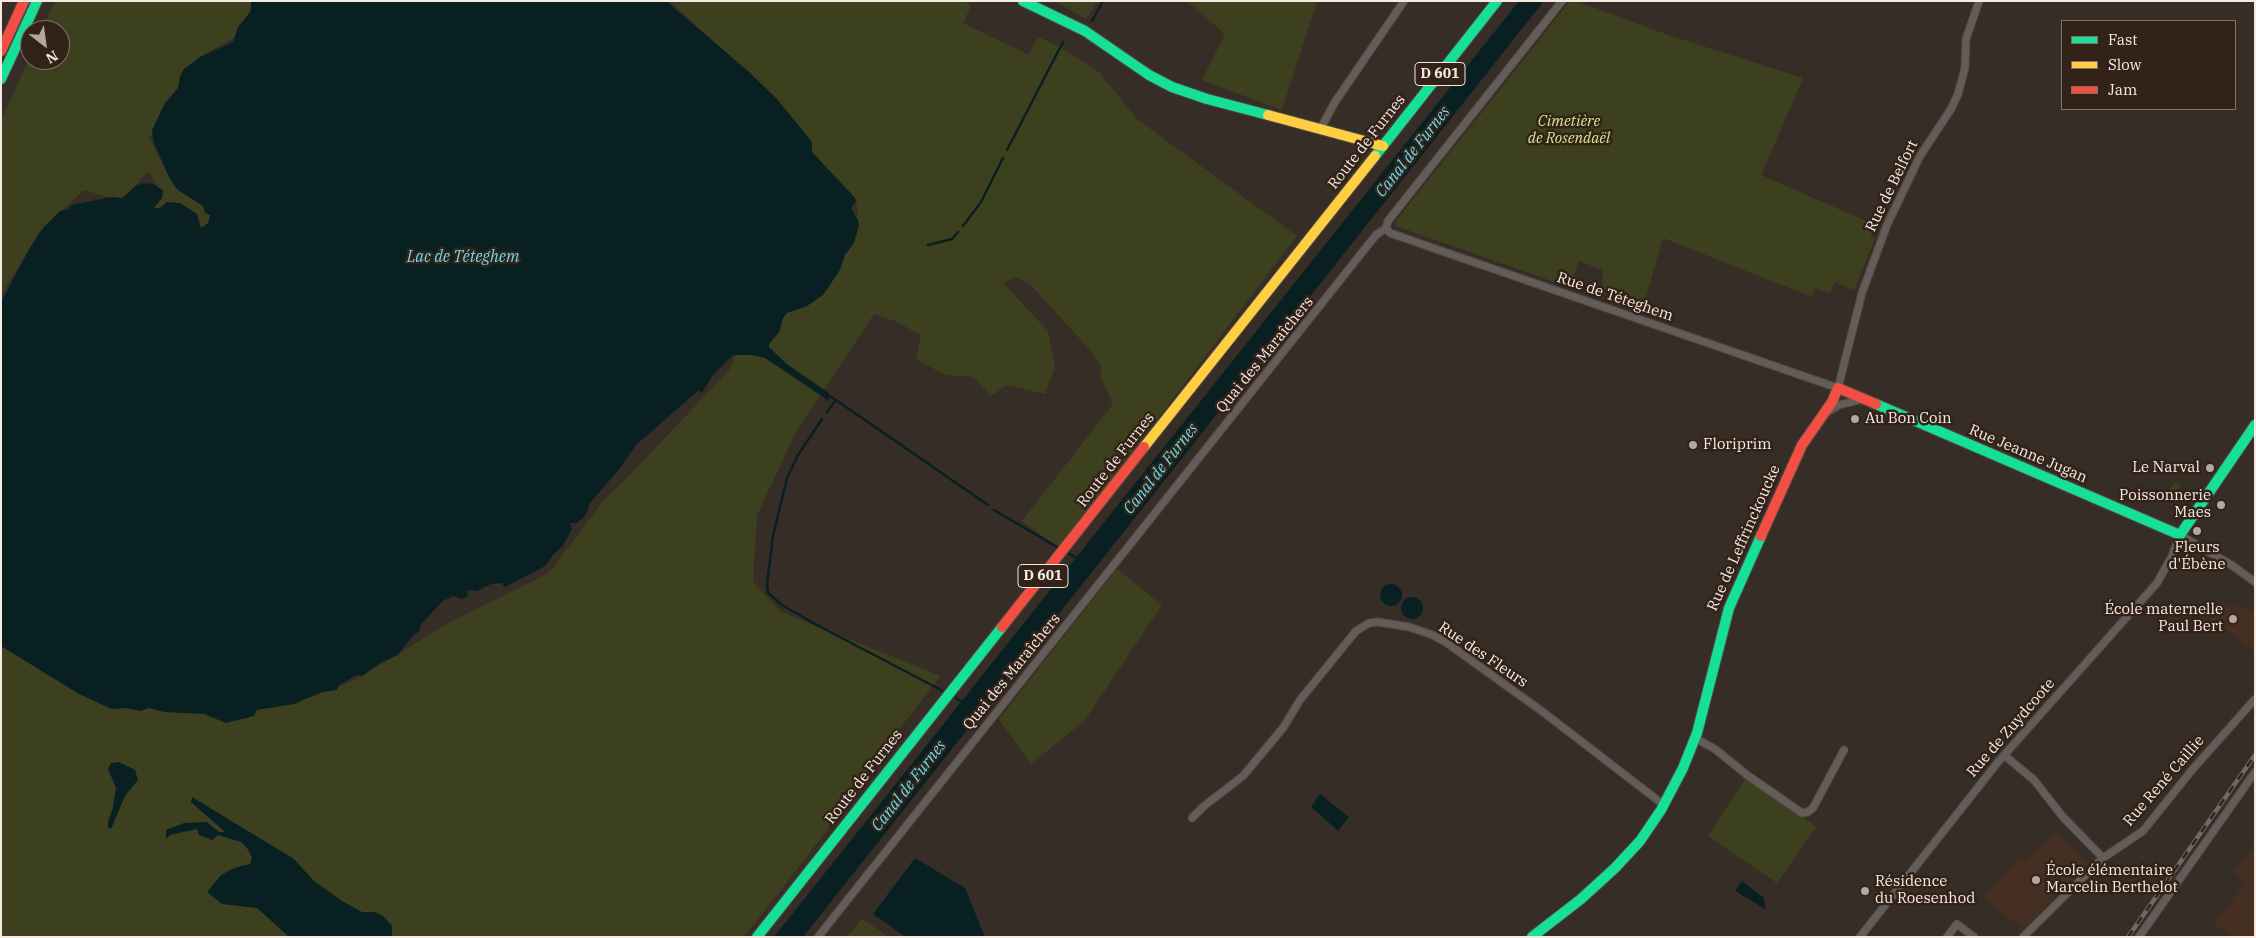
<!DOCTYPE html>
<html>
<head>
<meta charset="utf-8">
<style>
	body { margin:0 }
	#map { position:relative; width:2256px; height:938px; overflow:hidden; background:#372d27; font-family:"IBM Plex Serif",serif }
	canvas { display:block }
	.frame { position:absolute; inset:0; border:2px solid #f6eae3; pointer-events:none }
	.legend { position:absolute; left:2061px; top:20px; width:175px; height:90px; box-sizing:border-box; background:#322217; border:1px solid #807269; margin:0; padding:6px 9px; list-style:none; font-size:15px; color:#f6eae3 }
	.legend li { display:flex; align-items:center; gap:10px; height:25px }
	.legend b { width:25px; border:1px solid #807269 }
	.north { position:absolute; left:20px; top:20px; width:50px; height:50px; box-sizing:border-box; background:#322217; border:1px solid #807269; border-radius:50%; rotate:150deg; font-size:14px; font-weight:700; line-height:20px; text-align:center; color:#f6eae3 }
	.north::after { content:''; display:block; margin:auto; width:18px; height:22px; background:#b3a8a1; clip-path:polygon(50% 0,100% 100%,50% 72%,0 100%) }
</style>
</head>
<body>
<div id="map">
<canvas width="2256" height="938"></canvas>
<div class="frame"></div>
<ul class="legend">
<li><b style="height:6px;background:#16e098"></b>Fast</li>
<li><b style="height:6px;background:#ffcf43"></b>Slow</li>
<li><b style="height:6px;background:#f24e42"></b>Jam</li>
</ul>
<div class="north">N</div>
</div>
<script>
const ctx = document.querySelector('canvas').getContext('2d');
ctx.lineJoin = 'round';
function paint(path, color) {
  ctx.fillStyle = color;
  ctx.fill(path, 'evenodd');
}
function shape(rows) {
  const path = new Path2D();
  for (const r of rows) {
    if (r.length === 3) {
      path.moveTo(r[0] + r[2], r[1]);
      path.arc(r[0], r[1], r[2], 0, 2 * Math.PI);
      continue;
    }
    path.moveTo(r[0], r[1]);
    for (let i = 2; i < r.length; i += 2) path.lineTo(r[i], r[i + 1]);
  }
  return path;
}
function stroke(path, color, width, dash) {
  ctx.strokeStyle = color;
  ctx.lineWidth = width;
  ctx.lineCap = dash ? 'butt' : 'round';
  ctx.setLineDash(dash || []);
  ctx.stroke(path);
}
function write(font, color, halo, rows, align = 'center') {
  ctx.font = font + ' "IBM Plex Serif",serif';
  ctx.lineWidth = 5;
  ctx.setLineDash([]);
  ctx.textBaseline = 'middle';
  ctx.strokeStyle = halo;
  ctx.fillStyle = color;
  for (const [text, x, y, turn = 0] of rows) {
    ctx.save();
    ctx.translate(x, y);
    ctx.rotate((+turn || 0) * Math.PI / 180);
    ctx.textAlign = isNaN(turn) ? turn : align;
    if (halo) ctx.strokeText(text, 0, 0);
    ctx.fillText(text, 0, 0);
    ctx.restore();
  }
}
paint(shape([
	[2223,602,2232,608,2235,604,2255,611,2255,651,2224,629,2219,636,2206,627],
	[2056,831,2089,863,2023,929,1984,898,2019,857,2024,861],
	[2255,845,2255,937,2231,937,2214,923,2246,883,2233,872]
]), '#442f22');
paint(shape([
	[55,1,254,1,240,34,198,58,149,138,175,188,202,205,218,220,196,252,147,219,159,188,148,171,121,201,84,190,39,232,1,296,1,120,30,57,30,60,60,60,60,30,42,30],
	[670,1,965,1,971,6,963,23,1029,55,1038,37,1060,47,1099,72,1138,120,1297,236,1059,548,1022,521,1113,404,1102,380,1100,364,1090,350,1030,284,1016,277,1003,283,1048,331,1055,368,1045,394,1006,385,991,396,973,377,945,375,916,359,921,335,895,321,874,314,797,430,757,515,753,582,781,612,941,676,848,794,826,832,744,937,1,937,1,637,312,697,355,680,452,621,549,573,604,500,629,476,730,369,739,347,853,233,858,212,855,198,838,179,784,190,782,106],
	[1055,1,1098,1,1086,19],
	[1187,1,1317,1,1282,110,1202,80,1225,34],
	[1570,1,1576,1,1668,35,1803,78,1761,175,1875,225,1871,236,1875,238,1854,290,1835,282,1830,293,1815,288,1812,297,1663,238,1642,311,1607,299,1608,293,1603,291,1602,276,1603,270,1579,261,1569,287,1396,226,1395,222],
	[2175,482,2181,486,2167,504,2161,500],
	[1117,569,1162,605,1085,720,1031,764,999,719],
	[1749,773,1787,798,1800,814,1816,827,1777,883,1708,836],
	[862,919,872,925,888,937,847,937]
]), '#3d401f');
paint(shape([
	[251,1,666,1,748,71,777,99,812,142,812,152,855,198,856,201,851,208,858,220,859,225,854,243,845,255,840,270,823,295,807,306,787,313,783,318,779,332,769,344,769,347,788,365,829,393,829,401,765,358,752,355,733,355,713,375,702,393,699,390,636,445,621,467,590,503,587,512,583,518,577,523,570,523,572,529,563,546,554,554,545,566,505,587,501,583,491,584,477,591,468,590,467,597,461,599,453,596,443,601,422,623,418,632,413,635,398,655,380,663,362,676,357,675,339,685,337,690,322,692,294,704,257,710,254,716,226,723,204,714,164,712,149,708,140,711,125,708,112,709,79,694,1,646,1,302,30,248,43,228,60,211,68,209,72,205,112,197,122,198,136,186,143,183,153,184,163,190,162,198,154,208,160,208,167,202,180,203,197,214,201,228,208,223,210,215,205,213,203,206,178,190,169,177,154,143,152,130,165,103,178,88,180,76,184,69,200,57,233,42,238,27,251,11],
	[1519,1,1544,1,803,937,774,937],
	[1391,595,11],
	[1412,608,11],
	[119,762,135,770,138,780,125,796,111,829,108,828,108,822,113,807,116,788,108,769,111,763],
	[1320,794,1349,817,1338,831,1311,807],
	[192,797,294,859,313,880,342,901,362,912,374,912,383,916,392,926,392,937,289,937,257,908,222,904,207,892,221,875,234,868,250,864,252,858,247,848,241,842,218,835,212,840,199,835,197,829,170,835,166,839,166,830,184,823,207,822,219,832,225,832,191,802],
	[915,858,965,888,985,937,906,937,873,914],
	[1742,881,1764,898,1765,909,1735,891]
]), '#092023');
stroke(shape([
	[1092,21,1103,1],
	[1007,150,1063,42],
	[963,226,981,202,1003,158],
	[928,245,952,239,958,232],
	[826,394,836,400],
	[827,412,836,400,988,505],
	[822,419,798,455,787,478,773,536,767,585,768,593,782,605,815,624,943,691],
	[994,510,1057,547],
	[1069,554,1079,559],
	[956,698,964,703]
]), '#092023', 2.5);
const street = shape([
	[1321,128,1335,102,1404,1],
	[1386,228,1390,233,1430,247,1838,388,1862,293,1887,225,1920,156,1951,109,1958,94,1965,68,1966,39,1979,1],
	[1827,412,1839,405,1863,399],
	[1695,738,1715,749,1747,775,1802,813,1808,812,1813,808,1844,750],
	[2004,755,2034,780,2063,817,2103,858],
	[1192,818,1204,806,1243,776,1283,728,1300,700,1356,631,1369,623,1378,622,1409,627,1433,635,1447,643,1543,712,1664,805],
	[818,937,1376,235,1386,228,1388,221,1562,1],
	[1860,937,1998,762,2157,583,2172,556,2180,535,2233,566,2255,582],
	[1947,937,1957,924,1974,937],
	[2023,937,2103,858,2143,831,2192,770,2255,699],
	[2139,937,2255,772]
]);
const fast = shape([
	[1023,1,1085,31,1149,75,1172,87,1207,99,1268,115],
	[1,79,37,1],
	[1375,156,1497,1],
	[1876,404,2180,535,2255,425],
	[757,937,1002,627],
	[1532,937,1581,899,1615,868,1640,841,1661,810,1683,768,1697,733,1729,608,1761,536]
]);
const slow = shape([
	[1268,115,1383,146],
	[1144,447,1375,156]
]);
const jam = shape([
	[1,51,24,1],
	[1761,536,1802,445,1832,402,1838,388,1876,404],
	[1002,627,1144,447]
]);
stroke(street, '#514843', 9);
stroke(fast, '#514843', 12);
stroke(slow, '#514843', 12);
stroke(jam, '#514843', 12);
stroke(street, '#645c58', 7);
stroke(fast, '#16e098', 10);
stroke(slow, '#ffcf43', 10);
stroke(jam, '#f24e42', 10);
const rail = shape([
	[2128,937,2255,755]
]);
stroke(rail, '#706966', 4.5);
stroke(rail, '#322217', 2.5, [8]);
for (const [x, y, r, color] of [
	[1855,419,5,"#b3a8a1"],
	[1693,445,5,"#b3a8a1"],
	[2210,468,5,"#b3a8a1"],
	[2221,505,5,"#b3a8a1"],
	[2197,531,5,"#b3a8a1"],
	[2233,619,5,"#b3a8a1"],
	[2036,880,5,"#b3a8a1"],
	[1865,891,5,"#b3a8a1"]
]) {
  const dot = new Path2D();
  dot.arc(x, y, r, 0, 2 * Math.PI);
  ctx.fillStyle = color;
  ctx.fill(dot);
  stroke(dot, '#322217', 2);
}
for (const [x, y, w] of [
	[1440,74,50],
	[1043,576,50]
]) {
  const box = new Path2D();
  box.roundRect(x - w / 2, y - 11.5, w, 23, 4);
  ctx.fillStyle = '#322217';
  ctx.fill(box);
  stroke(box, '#f6eae3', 1);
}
write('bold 14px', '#f6eae3', null, [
	["D 601",1440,74],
	["D 601",1043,576]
]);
write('italic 15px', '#d8e58d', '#322217', [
	["Cimetière",1569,122],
	["de Rosendaël",1569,139]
]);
write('15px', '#f6eae3', '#322217', [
	["Route de Furnes",1367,142,-52],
	["Rue de Belfort",1892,186,-64],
	["Rue de Téteghem",1615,297,19],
	["Quai des Maraîchers",1265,355,-51],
	["Rue Jeanne Jugan",2028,454,23],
	["Route de Furnes",1116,460,-52],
	["Rue de Leffrinckoucke",1744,538,-66],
	["Rue des Fleurs",1483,655,34],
	["Quai des Maraîchers",1012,672,-51],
	["Rue de Zuydcoote",2011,728,-49],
	["Route de Furnes",864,777,-52],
	["Rue René Caillie",2164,781,-49]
]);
write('15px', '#f6eae3', '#322217', [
	["Au Bon Coin",1865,419],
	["Floriprim",1703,445],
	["Le Narval",2200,468,"right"],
	["Poissonnerie",2211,496,"right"],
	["Maes",2211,513,"right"],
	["Fleurs",2197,548,"center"],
	["d'Ébène",2197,565,"center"],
	["École maternelle",2223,610,"right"],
	["Paul Bert",2223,627,"right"],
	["École élémentaire",2046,871],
	["Marcelin Berthelot",2046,888],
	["Résidence",1875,882],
	["du Roesenhod",1875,899]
], 'left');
write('italic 16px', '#61def1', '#322217', [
	["Canal de Furnes",1413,152,-52],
	["Lac de Téteghem",463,257],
	["Canal de Furnes",1161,469,-52],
	["Canal de Furnes",909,786,-52]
]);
</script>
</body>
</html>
